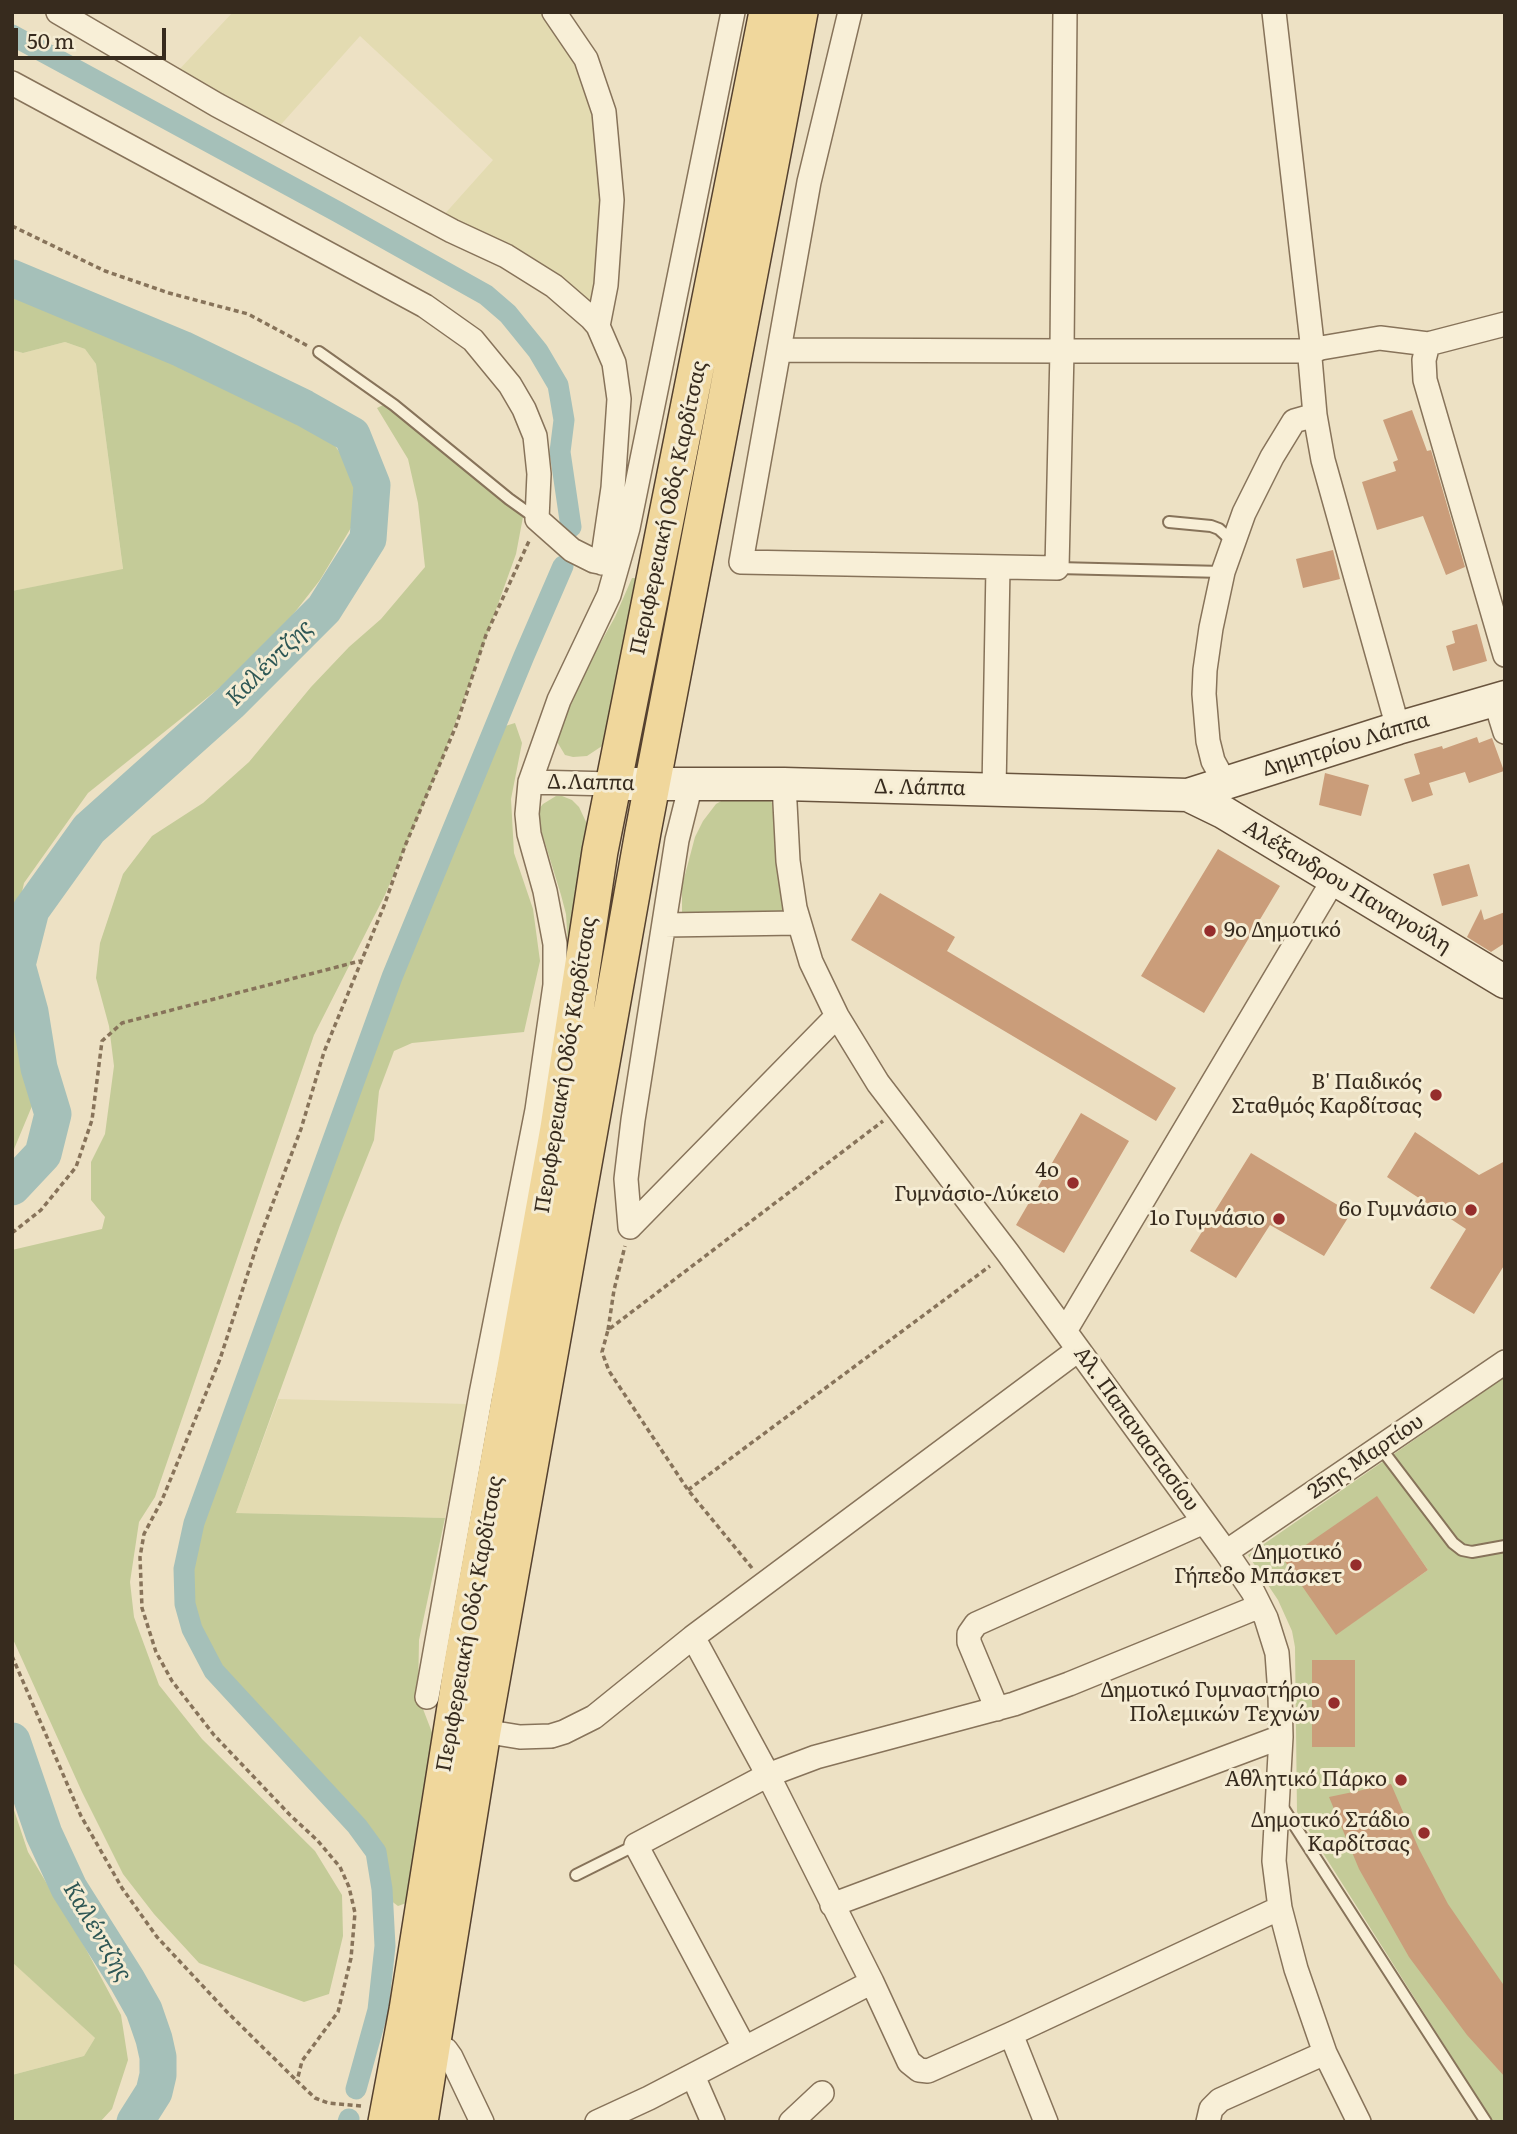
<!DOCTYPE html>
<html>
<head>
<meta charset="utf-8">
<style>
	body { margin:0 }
	#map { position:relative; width:1517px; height:2134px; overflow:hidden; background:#ede1c4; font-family:Literata,serif }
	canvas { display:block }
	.frame { position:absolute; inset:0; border:14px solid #372b1e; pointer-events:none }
	.scale { position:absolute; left:14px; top:28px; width:152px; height:32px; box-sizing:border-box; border:4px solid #372b1e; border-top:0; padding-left:9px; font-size:21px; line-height:24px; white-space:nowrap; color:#372b1e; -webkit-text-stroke:5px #f5ecd3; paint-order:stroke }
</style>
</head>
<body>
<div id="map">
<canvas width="1517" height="2134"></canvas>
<div class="frame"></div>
<div class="scale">50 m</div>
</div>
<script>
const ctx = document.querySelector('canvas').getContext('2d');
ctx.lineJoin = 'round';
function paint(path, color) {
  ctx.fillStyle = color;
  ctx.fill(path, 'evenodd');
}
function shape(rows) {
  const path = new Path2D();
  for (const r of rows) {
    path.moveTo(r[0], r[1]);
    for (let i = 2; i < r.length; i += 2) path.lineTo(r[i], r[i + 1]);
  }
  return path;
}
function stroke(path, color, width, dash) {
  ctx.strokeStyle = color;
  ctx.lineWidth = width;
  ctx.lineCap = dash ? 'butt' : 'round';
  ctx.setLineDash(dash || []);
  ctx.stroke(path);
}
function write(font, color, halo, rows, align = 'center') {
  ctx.font = font + ' Literata,serif';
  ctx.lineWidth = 6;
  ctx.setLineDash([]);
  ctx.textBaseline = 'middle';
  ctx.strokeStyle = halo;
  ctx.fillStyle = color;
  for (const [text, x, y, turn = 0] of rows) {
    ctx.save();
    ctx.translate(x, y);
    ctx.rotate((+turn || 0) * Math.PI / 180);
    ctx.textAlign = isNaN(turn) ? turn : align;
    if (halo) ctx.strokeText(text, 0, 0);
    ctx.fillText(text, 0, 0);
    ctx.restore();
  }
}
paint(shape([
	[233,12,544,12,571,52,595,106,606,210,599,297,591,304,442,217,493,160,360,36,277,129,176,73],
	[65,342,85,349,96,364,123,570,12,591,12,350,23,353],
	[278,1399,467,1404,445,1518,236,1513],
	[12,1961,95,2038,84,2056,12,2075]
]), '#e3dbb1');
paint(shape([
	[12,292,296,417,329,438,347,462,357,490,352,526,320,580,263,653,88,793,24,883,12,937,12,591,123,569,96,364,85,349,65,342,23,353,12,350],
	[385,404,523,517,516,554,442,760,385,895,314,1035,155,1497,139,1522,130,1582,134,1617,159,1685,202,1739,315,1851,342,1895,343,1936,329,1994,304,2002,199,1963,154,1914,123,1874,82,1792,12,1637,12,1250,102,1229,105,1217,91,1200,91,1162,105,1134,114,1066,109,1026,96,978,100,943,123,874,152,836,203,803,249,762,311,687,349,647,381,619,425,567,418,503,408,459,377,408],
	[632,578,639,578,606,739,602,746,587,756,573,757,565,755,556,740,556,734,586,669,615,617],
	[515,723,522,743,511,799,514,853,533,909,540,961,524,1032,412,1043,394,1051,379,1091,374,1140,340,1225,236,1513,445,1518,419,1640,418,1696,438,1748,409,1902,398,1906,390,1900,379,1846,217,1668,199,1627,192,1605,191,1562,205,1505,400,975,502,727],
	[556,796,562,796,572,800,579,807,587,824,589,835,568,946,566,914,561,895,538,820,538,810,543,804],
	[767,796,772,803,785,918,682,921,682,886,695,837,703,821,716,804,728,797],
	[12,999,32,1106,12,1154],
	[1505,1377,1505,2122,1493,2122,1297,1812,1295,1647,1292,1631,1278,1600,1248,1555],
	[1377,1497,1428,1570,1336,1634],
	[1312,1660,1355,1660,1355,1747],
	[12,1804,28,1852,86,1949,121,2015,128,2060,112,2109,100,2122,12,2122,12,2075,84,2056,95,2038,12,1962]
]), '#c4cb98');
stroke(shape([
	[12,35,338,212,486,295,508,314,538,351,558,385,564,420,560,452,571,527],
	[356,2089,378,2010,385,1946,382,1889,376,1852,357,1826,214,1671,192,1629,185,1604,184,1569,194,1523,392,977,524,656,563,566],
	[348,2122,349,2119]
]), '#a5c0b9', 21);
stroke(shape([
	[12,278,182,349,304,408,352,435,372,485,368,539,324,609,231,702,89,829,31,910,17,965,30,1012,39,1068,53,1114,43,1154,12,1187],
	[12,1741,44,1834,69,1888,127,1980,144,2010,154,2039,158,2057,158,2075,154,2092,135,2122]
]), '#a5c0b9', 37);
paint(shape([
	[1412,410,1427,451,1431,450,1465,567,1446,575,1423,516,1377,530,1362,482,1396,471,1393,462,1398,460,1383,420],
	[1333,550,1340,579,1303,588,1296,559],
	[1477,624,1487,661,1453,671,1446,646,1455,643,1452,631],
	[1477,737,1479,743,1492,738,1504,771,1469,783,1465,772,1429,783,1433,795,1412,802,1404,779,1420,774,1414,754,1442,746,1443,749],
	[1325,773,1369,785,1361,816,1319,805],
	[1218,849,1280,886,1204,1013,1141,976],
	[1469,864,1478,896,1442,906,1433,874],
	[880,893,955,937,947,951,1176,1088,1156,1121,851,940],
	[1481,909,1484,920,1505,912,1505,943,1491,952,1467,937],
	[1081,1113,1129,1141,1064,1253,1016,1225],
	[1415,1132,1479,1175,1505,1161,1505,1264,1474,1314,1430,1288,1466,1229,1387,1177],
	[1251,1153,1351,1213,1324,1256,1270,1225,1236,1278,1190,1251],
	[1377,1496,1428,1570,1336,1635,1284,1560],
	[1312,1660,1355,1660,1355,1747,1312,1747],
	[1391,1784,1419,1849,1448,1904,1505,1987,1505,2077,1467,2035,1409,1957,1359,1869,1329,1797]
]), '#ca9d7a');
const lane = shape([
	[319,352,394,405,509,499,537,519],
	[1169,522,1211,526,1219,529,1233,542],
	[1057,568,1223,572],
	[1380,1447,1453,1543,1462,1550,1472,1552,1505,1546],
	[1282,1806,1486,2122],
	[576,1875,636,1845]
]);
const street = shape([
	[58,12,217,105,452,231,506,256,554,286,591,318,598,326,614,363,619,399,613,488,602,563],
	[554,12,586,59,604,112,612,200,606,285,598,326],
	[850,12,809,182,741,562,1057,568,1062,351,1313,351,1274,12],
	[12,83,425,306,473,340,510,385,524,409,535,436,539,474,537,519,572,550,594,561,615,565],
	[1428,344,1424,360,1425,380,1505,655],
	[779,350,1062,351,1065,12],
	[1495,700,1505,732],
	[1398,728,1323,460,1315,415,1310,358,1313,351,1321,348,1380,338,1428,344,1505,324],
	[530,782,613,784],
	[1225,783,1213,761,1208,741,1204,694,1205,670,1211,628,1223,572,1244,513,1272,457,1294,421,1315,415],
	[784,784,788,861,795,908,811,962,837,1016,878,1083,1008,1253,1226,1552,1253,1592,1266,1618,1277,1653,1280,1695,1281,1737,1274,1861,1280,1908,1296,1969,1325,2053,1359,2122],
	[994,790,998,567],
	[664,925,798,923],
	[630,1227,626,1179,633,1120,677,840,691,784],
	[630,1227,837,1016],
	[1065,1331,1334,879],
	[1226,1552,1505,1362],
	[693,1637,768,1775,872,1982,909,2062,919,2070,928,2071,1011,2034,1280,1908],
	[427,1697,481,1394,537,1110,555,985,555,944,545,891,529,834,527,814,530,782,559,700,609,595,628,528,733,12],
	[997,1709,969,1642,969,1634,976,1624,1204,1522],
	[483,1731,520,1737,551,1736,564,1732,594,1717,693,1637,1078,1350],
	[832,1905,1281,1737],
	[1011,2034,1046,2122],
	[433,2044,446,2050,451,2057,482,2122],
	[744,2047,636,1845,768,1775,816,1757,1014,1704,1069,1684,1260,1606],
	[693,2076,713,2122],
	[597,2122,649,2098,872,1982],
	[791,2122,822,2093],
	[1208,2122,1211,2109,1220,2100,1325,2053]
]);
const secondary = shape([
	[613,784,784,784,1188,795,1398,728,1505,697],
	[1188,795,1223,812,1505,982]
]);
const primary = shape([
	[386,2122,407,2010,462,1663,558,1128,600,851,767,12],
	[420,2122,483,1731,643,832,800,12]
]);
stroke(lane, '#87735a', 14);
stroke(street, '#87735a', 26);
stroke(secondary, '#69543e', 35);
stroke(primary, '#55412f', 38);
stroke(shape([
	[12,226,105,271,169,293,248,314,308,346],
	[12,1233,41,1210,76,1167,92,1120,102,1041,122,1023,360,961],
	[608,1330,614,1290,625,1246],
	[688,1490,990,1266],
	[752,1568,688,1490,609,1371,602,1352,608,1330,883,1121],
	[12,1656,81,1816,122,1888,157,1937,228,2013,297,2081],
	[361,2106,328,2103,315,2098,297,2081,302,2061,338,2012,351,1958,355,1913,349,1887,340,1867,317,1840,290,1815,214,1735,172,1681,156,1652,142,1608,140,1557,144,1534,162,1500,220,1359,258,1242,301,1129,324,1052,384,906,405,846,456,726,486,635,529,541]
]), '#87735a', 3.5, [5, 3.5]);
stroke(lane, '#f8efd7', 10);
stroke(street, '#f8efd7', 23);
stroke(secondary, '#f8efd7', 32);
stroke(primary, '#f0d79c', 35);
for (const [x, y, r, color] of [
	[1210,931,7,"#952d2c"],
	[1436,1095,7,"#952d2c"],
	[1073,1183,7,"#952d2c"],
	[1471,1210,7,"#952d2c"],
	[1279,1219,7,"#952d2c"],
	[1356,1565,7,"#952d2c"],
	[1334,1703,7,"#952d2c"],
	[1401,1780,7,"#952d2c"],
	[1424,1833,7,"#952d2c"]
]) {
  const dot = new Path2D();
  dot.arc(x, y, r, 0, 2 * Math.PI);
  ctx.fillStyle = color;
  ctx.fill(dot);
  stroke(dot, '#f5ecd3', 2.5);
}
write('21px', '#372b1e', '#f5ecd3', [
	["Περιφερειακή Οδός Καρδίτσας",669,508,-78],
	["Δημητρίου Λάππα",1346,745,-17],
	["Δ.Λαππα",591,783,1],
	["Δ. Λάππα",920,788,1],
	["Αλέξανδρου Παναγούλη",1347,887,31],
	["Περιφερειακή Οδός Καρδίτσας",566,1065,-81],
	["Αλ. Παπαναστασίου",1136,1429,54],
	["25ης Μαρτίου",1366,1457,-34],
	["Περιφερειακή Οδός Καρδίτσας",470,1624,-80]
]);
write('21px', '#372b1e', '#f5ecd3', [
	["9ο Δημοτικό",1224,931,"left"],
	["Β' Παιδικός",1422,1083],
	["Σταθμός Καρδίτσας",1422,1107],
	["4ο",1059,1171],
	["Γυμνάσιο-Λύκειο",1059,1195],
	["6ο Γυμνάσιο",1457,1210],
	["1ο Γυμνάσιο",1265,1219],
	["Δημοτικό",1342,1553],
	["Γήπεδο Μπάσκετ",1342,1577],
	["Δημοτικό Γυμναστήριο",1320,1691],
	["Πολεμικών Τεχνών",1320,1715],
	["Αθλητικό Πάρκο",1387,1780],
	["Δημοτικό Στάδιο",1410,1821],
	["Καρδίτσας",1410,1845]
], 'right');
write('italic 23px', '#2e5755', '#f5ecd3', [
	["Καλέντζης",270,663,-45],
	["Καλέντζης",97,1932,59]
]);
</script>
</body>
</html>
